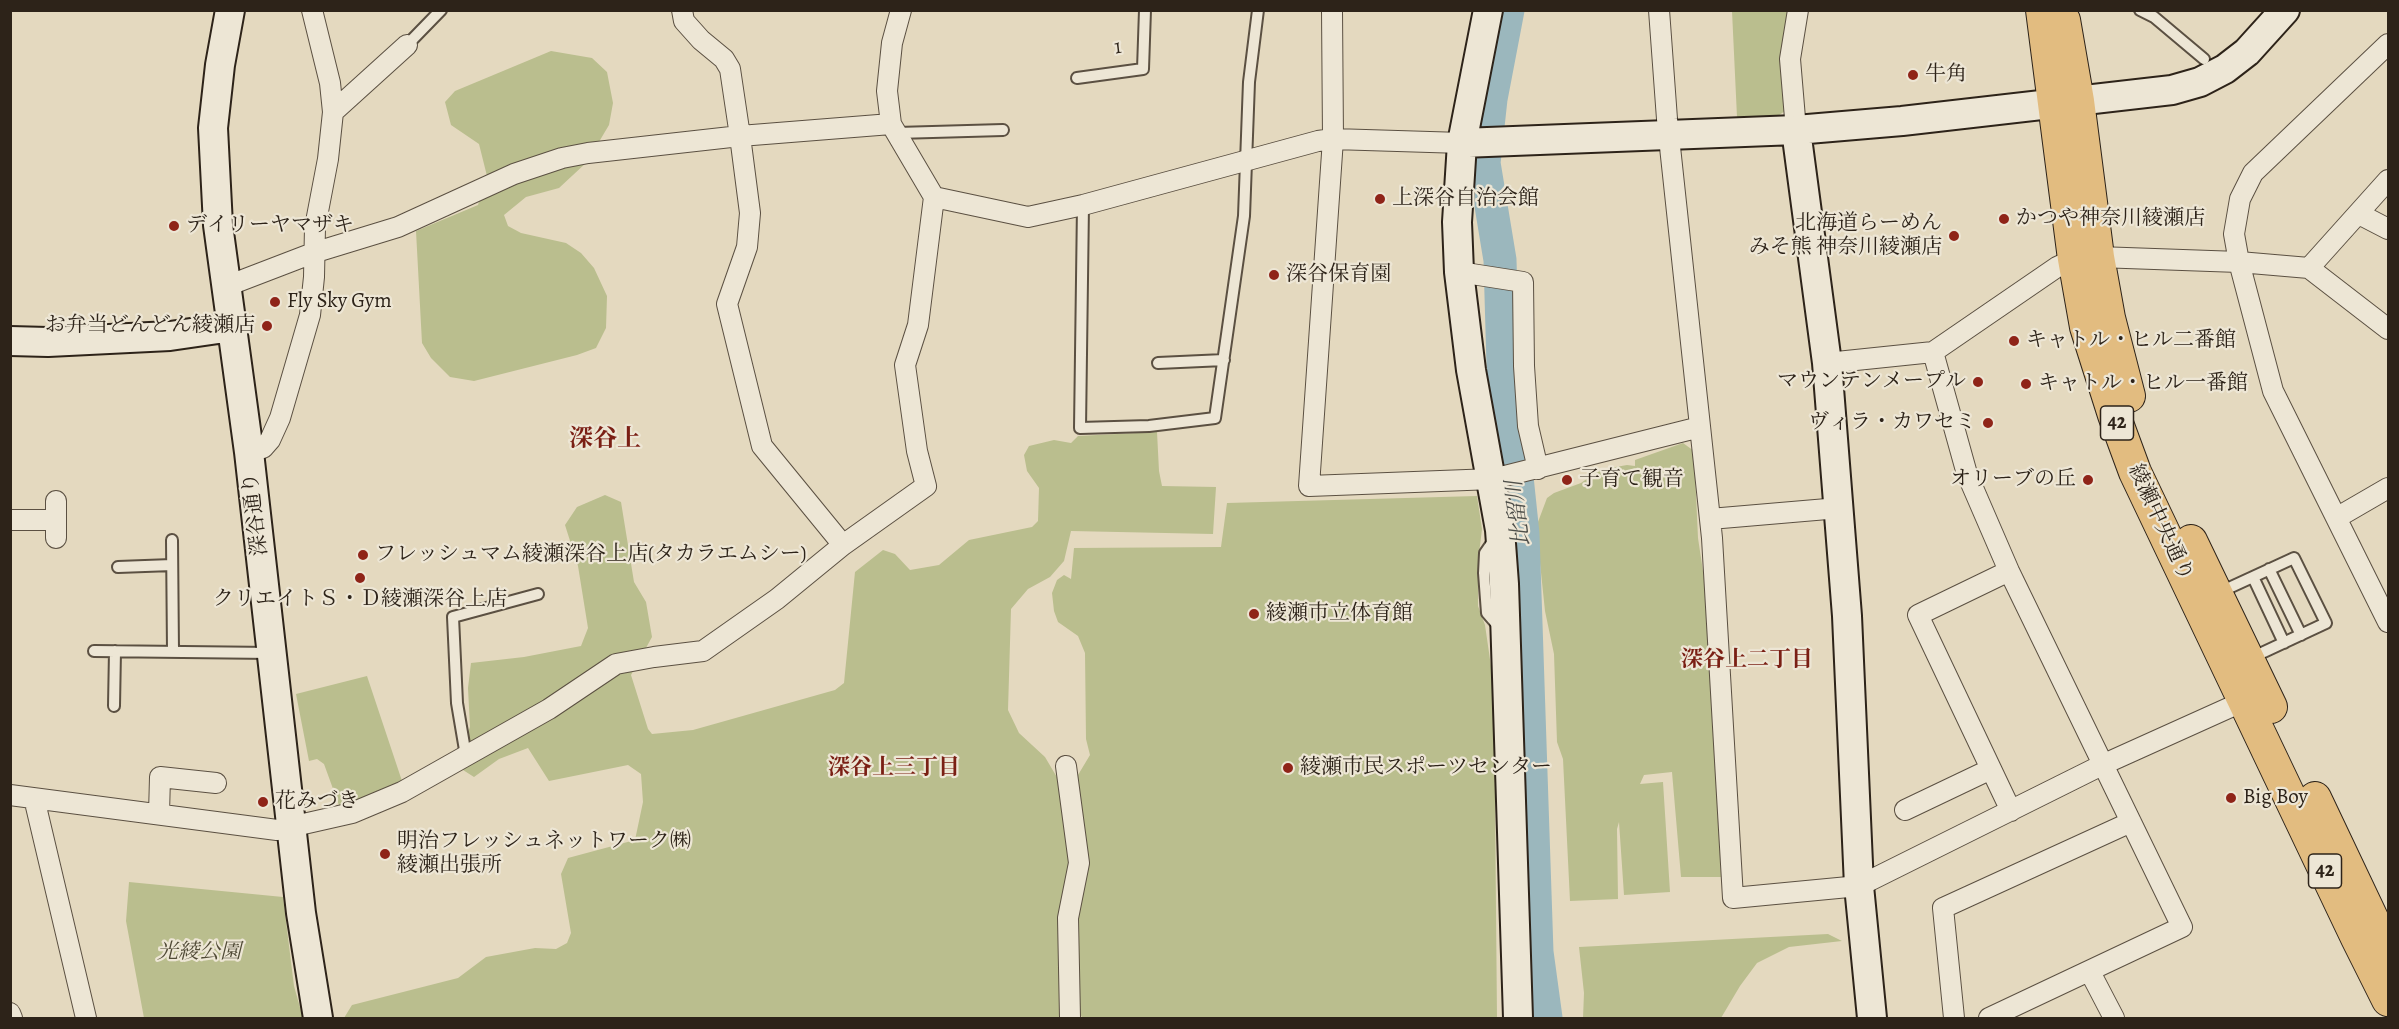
<!DOCTYPE html>
<html>
<head>
<meta charset="utf-8">
<style>
	body { margin:0 }
	#map { position:relative; width:2399px; height:1029px; overflow:hidden; background:#e4d9bf; font-family:Alegreya,serif }
	canvas { display:block }
	.frame { position:absolute; inset:0; border:12px solid #2d2319; pointer-events:none }
</style>
</head>
<body>
<div id="map">
<canvas width="2399" height="1029"></canvas>
<div class="frame"></div>
</div>
<script>
const ctx = document.querySelector('canvas').getContext('2d');
ctx.lineJoin = 'round';
function paint(path, color) {
  ctx.fillStyle = color;
  ctx.fill(path, 'evenodd');
}
function shape(rows) {
  const path = new Path2D();
  for (const r of rows) {
    path.moveTo(r[0], r[1]);
    for (let i = 2; i < r.length; i += 2) path.lineTo(r[i], r[i + 1]);
  }
  return path;
}
function stroke(path, color, width, dash) {
  ctx.strokeStyle = color;
  ctx.lineWidth = width;
  ctx.lineCap = dash ? 'butt' : 'round';
  ctx.setLineDash(dash || []);
  ctx.stroke(path);
}
function write(font, color, halo, rows, align = 'center') {
  ctx.font = font + ' Alegreya,"Noto Serif JP",serif';
  ctx.lineWidth = 4.5;
  ctx.setLineDash([]);
  ctx.textBaseline = 'middle';
  ctx.strokeStyle = halo;
  ctx.fillStyle = color;
  for (const [text, x, y, turn = 0] of rows) {
    ctx.save();
    ctx.translate(x, y);
    ctx.rotate((+turn || 0) * Math.PI / 180);
    ctx.textAlign = isNaN(turn) ? turn : align;
    if (halo) ctx.strokeText(text, 0, 0);
    ctx.fillText(text, 0, 0);
    ctx.restore();
  }
}
paint(shape([
	[1732,11,1793,11,1789,108,1778,116,1737,117],
	[551,51,592,58,607,72,613,103,609,125,587,162,559,188,526,197,504,215,508,226,521,233,566,243,581,253,594,268,607,296,606,328,596,348,577,355,474,381,450,377,431,358,422,343,416,231,478,205,487,176,479,144,451,125,445,102,455,91],
	[1157,432,1159,471,1162,486,1216,487,1213,534,1071,531,1064,561,1050,577,1028,589,1011,609,1008,710,1019,733,1045,757,1058,779,1074,865,1062,1018,344,1018,352,1005,458,978,486,957,535,948,556,949,567,943,571,933,561,874,568,858,635,840,643,802,641,774,628,765,549,781,528,748,499,759,474,777,463,770,460,754,470,727,468,688,471,663,524,657,581,646,588,628,578,566,565,525,577,507,605,495,621,502,634,582,646,602,652,637,631,675,648,729,652,734,693,730,835,690,844,683,855,572,883,550,895,554,910,570,939,565,969,540,1032,527,1038,521,1039,488,1027,471,1024,455,1029,446,1054,440,1071,443,1078,436],
	[1683,443,1694,451,1698,538,1704,578,1716,755,1721,877,1681,877,1672,772,1644,775,1640,784,1663,782,1670,892,1624,895,1619,822,1617,829,1618,899,1570,901,1563,759,1557,742,1554,654,1545,611,1537,534,1538,522,1547,498,1554,493,1581,483,1599,470,1627,465,1635,466,1635,460],
	[1477,496,1482,529,1478,562,1478,606,1485,625,1494,687,1497,1018,1092,1018,1082,1017,1072,1006,1075,780,1090,755,1086,739,1085,653,1078,636,1058,622,1054,611,1052,593,1057,580,1064,575,1071,579,1074,548,1221,547,1227,503],
	[367,676,403,784,340,808,324,764,317,759,309,761,296,694],
	[129,882,283,897,294,986,303,1018,144,1018,126,921],
	[1828,934,1842,941,1789,947,1757,963,1740,986,1721,1018,1583,1018,1584,993,1579,947]
]), '#babe8e');
stroke(shape([
	[1508,10,1491,99,1484,163,1500,260,1504,401,1515,458,1523,534,1537,952,1546,1018]
]), '#9bb7bd', 33);
const lane = shape([
	[2140,10,2154,17,2204,59],
	[407,45,441,10],
	[1077,78,1143,69,1145,10],
	[897,133,1003,130],
	[1083,205,1080,428,1149,426,1215,418,1244,216,1249,82,1258,10],
	[1158,363,1224,360],
	[172,540,173,651],
	[1494,540,1485,553,1484,573,1487,613,1500,628],
	[118,567,172,565],
	[2269,569,2301,635],
	[2253,577,2284,643],
	[2218,593,2294,558,2326,623,2251,658],
	[94,651,272,653],
	[114,706,115,651],
	[466,756,457,703,453,617,538,594]
]);
const street = shape([
	[312,10,330,83,333,112],
	[1332,10,1333,139,1309,486,1493,479,1700,427],
	[1659,10,1667,119,1712,538,1733,898,1859,886,2102,765,2244,701],
	[2388,44,2253,173,2240,199,2234,234,2239,262,2273,391,2388,622],
	[891,124,887,91,892,43,901,10],
	[1796,130,1790,59,1798,10],
	[934,197,1028,217,1083,205,1318,141,1333,139,1462,143],
	[2359,214,2388,229],
	[2098,257,2239,262,2309,268,2388,329],
	[2309,268,2388,180],
	[1459,272,1523,282,1524,366,1528,426,1538,469],
	[227,286,313,253,398,227,514,174,562,158,588,153,740,136,730,69,724,59,701,40,684,21,682,10],
	[1933,352,1967,474,2009,571,2182,927,1989,1018],
	[1827,363,1933,352,2057,267,2074,259],
	[249,452,263,448,270,440,280,418,310,315,314,277,315,227,328,159,333,112,407,45],
	[56,501,56,538],
	[2338,517,2388,488],
	[1710,519,1839,508],
	[10,520,56,520],
	[2009,571,1918,615,2011,811],
	[1066,766,1079,863,1068,918,1070,1018],
	[10,795,277,830,352,813,402,792,549,709,616,664,654,657,703,651,777,599,843,545,926,486,917,451,905,365,918,325,934,197,891,124,740,136,750,213,747,247,727,304,762,446,843,545],
	[34,798,86,1018],
	[1905,810,1991,769],
	[159,814,160,777,216,783],
	[2090,972,2114,1018],
	[10,1013,12,1018],
	[1954,1018,1943,908,2131,822]
]);
const secondary = shape([
	[230,10,220,65,213,128,218,225,249,452,301,913,318,1018],
	[1488,10,1462,143,1457,222,1459,272,1471,370,1500,530,1504,584,1518,1018],
	[1796,130,1827,363,1847,616,1859,886,1872,1018],
	[1462,143,1796,130,1902,121,2172,90,2200,82,2225,69,2247,52,2285,10],
	[10,341,48,342,170,336,232,327]
]);
const primary = shape([
	[2042,10,2074,259,2086,327,2114,415,2135,472,2357,938,2388,1000],
	[2064,20,2078,101,2098,257,2109,318,2129,396],
	[2191,541,2271,707],
	[2315,798,2388,952]
]);
stroke(lane, '#5b5042', 14);
stroke(street, '#5b5042', 22);
stroke(secondary, '#2d2319', 32);
stroke(primary, '#2d2319', 34);
stroke(lane, '#ede6d5', 10);
stroke(street, '#ede6d5', 20);
stroke(secondary, '#ede6d5', 28);
stroke(primary, '#e2bc80', 32);
for (const [x, y, r, color] of [
	[1913,75,6,"#8f2418"],
	[1380,199,6,"#8f2418"],
	[2004,219,6,"#8f2418"],
	[174,226,6,"#8f2418"],
	[1954,236,6,"#8f2418"],
	[1274,275,6,"#8f2418"],
	[275,302,6,"#8f2418"],
	[267,326,6,"#8f2418"],
	[2014,341,6,"#8f2418"],
	[1978,382,6,"#8f2418"],
	[2026,384,6,"#8f2418"],
	[1988,423,6,"#8f2418"],
	[1567,480,6,"#8f2418"],
	[2088,480,6,"#8f2418"],
	[363,555,6,"#8f2418"],
	[360,578,6,"#8f2418"],
	[1254,614,6,"#8f2418"],
	[1288,768,6,"#8f2418"],
	[2231,798,6,"#8f2418"],
	[263,802,6,"#8f2418"],
	[385,854,6,"#8f2418"]
]) {
  const dot = new Path2D();
  dot.arc(x, y, r, 0, 2 * Math.PI);
  ctx.fillStyle = color;
  ctx.fill(dot);
  stroke(dot, '#ede6d5', 2);
}
for (const [x, y, w] of [
	[2117,423,33],
	[2325,871,33]
]) {
  const box = new Path2D();
  box.roundRect(x - w / 2, y - 17, w, 34, 4.5);
  ctx.fillStyle = '#ede6d5';
  ctx.fill(box);
  stroke(box, '#2d2319', 1.5);
}
write('bold 20px', '#2d2319', null, [
	["42",2117,423],
	["42",2325,871]
]);
write('21px', '#2d2319', '#ede6d5', [
	["1",1118,48,-7],
	["深谷通り",256,514,-97],
	["綾瀬中央通り",2160,523,65]
]);
write('21px', '#2d2319', '#ede6d5', [
	["牛角",1925,75],
	["上深谷自治会館",1392,199],
	["かつや神奈川綾瀬店",2016,219],
	["北海道らーめん",1942,224,"right"],
	["みそ熊 神奈川綾瀬店",1942,248,"right"],
	["デイリーヤマザキ",186,226],
	["深谷保育園",1286,275],
	["Fly Sky Gym",287,302],
	["お弁当どんどん綾瀬店",255,326,"right"],
	["キャトル・ヒル二番館",2026,341],
	["マウンテンメープル",1966,382,"right"],
	["キャトル・ヒル一番館",2038,384],
	["ヴィラ・カワセミ",1976,423,"right"],
	["子育て観音",1579,480],
	["オリーブの丘",2076,480,"right"],
	["フレッシュマム綾瀬深谷上店(タカラエムシー)",375,555],
	["クリエイトＳ・Ｄ綾瀬深谷上店",360,600,"center"],
	["綾瀬市立体育館",1266,614],
	["綾瀬市民スポーツセンター",1300,768],
	["Big Boy",2243,798],
	["花みづき",275,802],
	["明治フレッシュネットワーク㈱",397,842],
	["綾瀬出張所",397,866]
], 'left');
write('italic 21px', '#504a36', '#ede6d5', [
	["光綾公園",199,953]
]);
write('italic 22px', '#4e4f4a', '#ede6d5', [
	["比留川",1519,513,-97]
]);
write('bold 22px', '#7a1f14', '#ede6d5', [
	["深谷上二丁目",1747,661],
	["深谷上三丁目",894,769]
]);
write('bold 24px', '#7a1f14', '#ede6d5', [
	["深谷上",605,440]
]);
</script>
</body>
</html>
